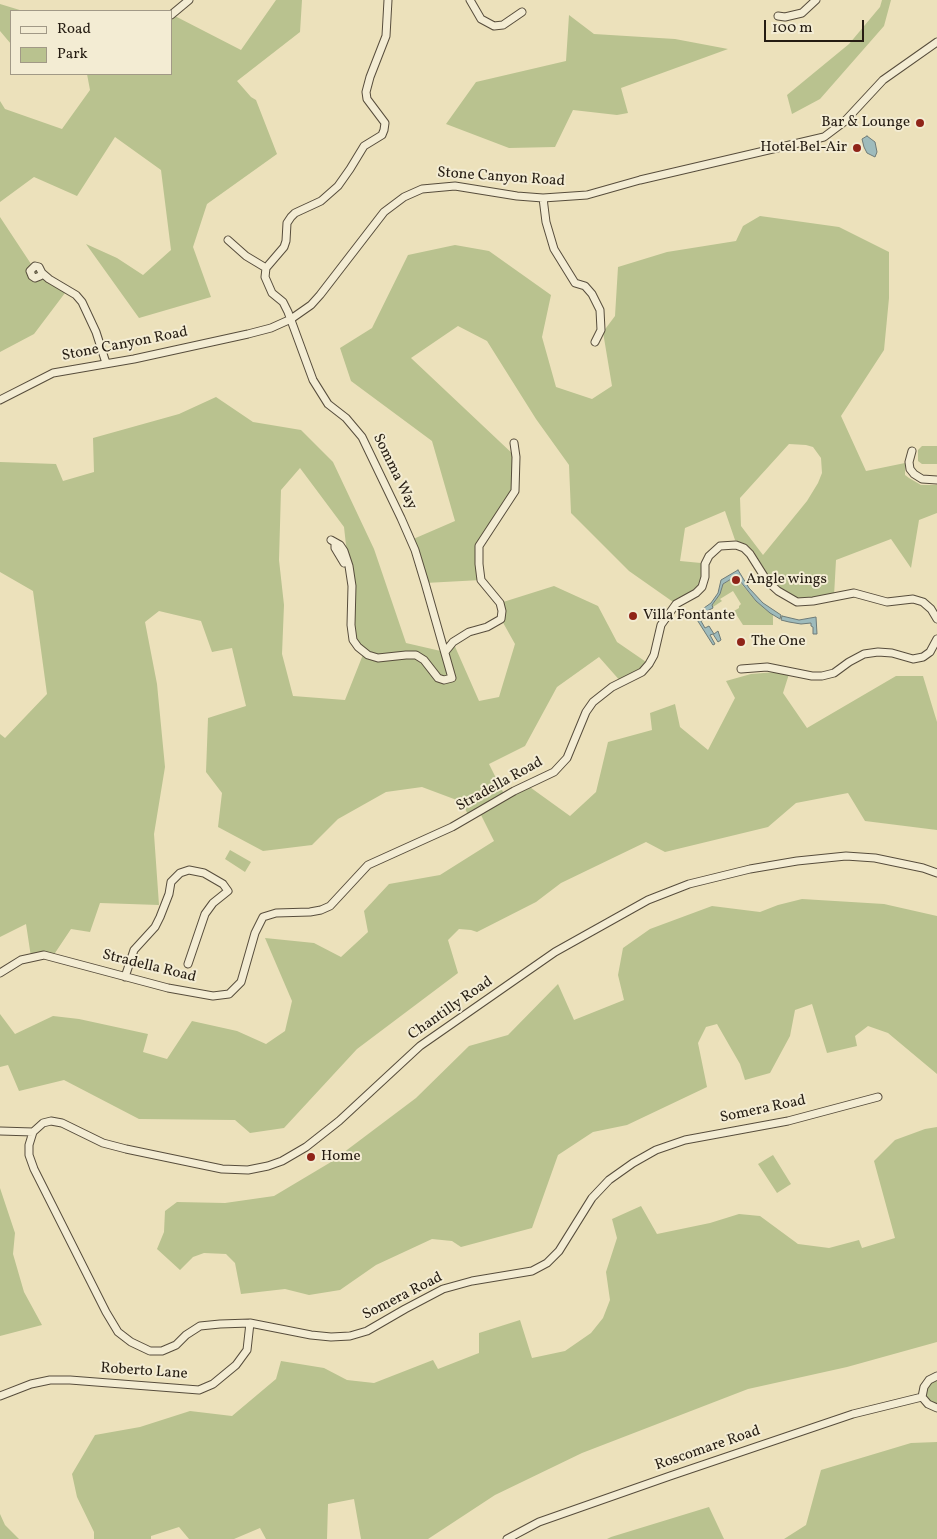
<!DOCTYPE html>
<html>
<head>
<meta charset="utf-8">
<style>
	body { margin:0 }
	#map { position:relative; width:937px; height:1539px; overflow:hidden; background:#ece1bb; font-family:Vollkorn,serif }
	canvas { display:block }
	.legend { position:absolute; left:10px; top:10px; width:162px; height:65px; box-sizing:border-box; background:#f3ecd3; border:1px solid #a19986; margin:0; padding:6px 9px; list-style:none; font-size:15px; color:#251c12 }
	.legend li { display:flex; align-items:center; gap:10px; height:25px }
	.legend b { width:25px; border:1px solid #a19986 }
	.scale { position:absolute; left:764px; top:20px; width:100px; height:22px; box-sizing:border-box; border:2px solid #251c12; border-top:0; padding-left:6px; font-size:15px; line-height:18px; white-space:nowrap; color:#251c12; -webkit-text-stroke:4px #f3ecd3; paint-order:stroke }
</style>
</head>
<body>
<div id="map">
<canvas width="937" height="1539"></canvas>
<ul class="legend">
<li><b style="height:6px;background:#f3ecd3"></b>Road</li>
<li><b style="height:14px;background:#b9c28f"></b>Park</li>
</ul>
<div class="scale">100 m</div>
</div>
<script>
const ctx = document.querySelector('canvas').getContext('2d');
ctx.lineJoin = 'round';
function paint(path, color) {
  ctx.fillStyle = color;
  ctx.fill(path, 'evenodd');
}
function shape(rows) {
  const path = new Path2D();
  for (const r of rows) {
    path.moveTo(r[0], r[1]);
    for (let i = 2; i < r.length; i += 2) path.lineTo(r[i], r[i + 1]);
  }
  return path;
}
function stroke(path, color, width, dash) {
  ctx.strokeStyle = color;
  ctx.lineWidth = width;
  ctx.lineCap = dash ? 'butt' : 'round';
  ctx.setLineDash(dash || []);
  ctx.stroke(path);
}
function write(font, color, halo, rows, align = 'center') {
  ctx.font = font + ' Vollkorn,serif';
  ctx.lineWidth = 4;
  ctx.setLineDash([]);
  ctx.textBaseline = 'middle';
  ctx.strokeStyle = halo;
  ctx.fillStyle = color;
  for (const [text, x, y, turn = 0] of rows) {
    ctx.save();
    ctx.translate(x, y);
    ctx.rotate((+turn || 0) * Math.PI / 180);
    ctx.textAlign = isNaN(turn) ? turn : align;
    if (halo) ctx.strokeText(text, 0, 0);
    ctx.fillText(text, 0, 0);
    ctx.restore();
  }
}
paint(shape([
	[276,0,302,0,300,32,237,81,251,97,256,100,277,154,207,204,193,247,211,297,139,318,86,244,117,258,143,275,171,250,161,170,115,137,77,196,34,177,0,202,0,101,5,109,62,129,90,90,87,74,171,74,171,14,241,50],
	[882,0,891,0,884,26,820,99,792,114,787,95,849,44,880,7],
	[0,4,23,11,11,11,11,44,0,31],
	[569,15,594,34,675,39,728,49,621,88,628,113,617,115,573,110,555,147,509,148,446,124,476,82,566,61],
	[760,216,839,227,889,252,889,298,884,350,841,416,866,471,905,463,905,475,909,478,921,485,937,485,937,513,919,520,911,568,891,539,836,560,834,596,819,600,817,596,806,599,798,599,780,589,771,580,754,552,747,545,735,540,725,511,685,528,680,561,701,563,702,587,676,604,629,571,571,513,569,465,536,419,487,341,458,326,411,358,516,457,515,491,480,546,481,580,425,583,411,540,455,521,432,441,351,381,340,348,372,328,408,255,455,245,489,251,551,295,542,337,556,387,592,399,612,386,603,332,615,316,618,267,667,252,736,241,743,226],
	[789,444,806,445,813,447,821,458,822,473,818,483,807,501,763,555,741,526,740,498],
	[0,217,33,267,41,269,68,289,34,334,0,352],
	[216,397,253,422,301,430,333,462,374,549,406,643,445,652,453,642,479,701,499,697,515,644,501,619,500,603,554,586,598,606,617,642,649,664,622,683,599,657,557,687,525,746,489,764,505,796,527,785,570,816,596,792,608,742,652,730,650,713,675,704,680,727,708,750,735,698,726,681,751,674,776,672,789,674,783,693,807,728,896,676,923,676,937,722,937,830,865,821,848,793,796,803,768,827,665,852,646,842,561,883,536,902,477,932,471,930,459,929,448,940,458,973,357,1049,284,1128,250,1133,235,1120,139,1119,64,1080,19,1091,8,1065,0,1067,0,1014,15,1034,53,1016,79,1019,148,1034,143,1052,167,1059,192,1021,237,1031,266,1044,285,1031,292,1001,265,938,314,943,341,957,368,932,364,911,389,884,440,875,494,841,479,811,469,817,462,802,422,787,386,792,338,819,312,845,263,851,218,827,222,793,206,772,208,718,246,706,232,648,212,652,201,621,159,611,145,622,157,684,165,767,154,834,159,905,100,903,90,932,71,929,53,956,31,957,26,924,0,937,0,734,5,738,47,694,33,591,0,572,0,462,56,464,63,481,94,472,93,438,179,414],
	[300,468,344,527,349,572,353,640,364,652,345,700,293,696,282,654,284,605,279,560,281,490],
	[922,446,937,446,937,464,922,464,918,461,918,450],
	[732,579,735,584,739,581,756,601,773,615,773,625,743,625,734,611,739,608,739,606,741,604,733,591,720,599,722,601,713,607,712,605,720,594,723,584],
	[230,850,251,862,245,872,225,859],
	[802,899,884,904,937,916,937,1074,888,1033,868,1026,855,1036,857,1046,827,1053,812,1004,795,1010,790,1036,770,1073,745,1080,740,1064,717,1024,706,1027,698,1043,707,1087,627,1125,593,1132,558,1155,532,1228,461,1247,452,1241,432,1239,376,1265,340,1290,309,1295,285,1289,241,1294,235,1263,226,1254,204,1253,193,1257,180,1270,157,1249,164,1232,165,1211,177,1202,225,1203,274,1196,331,1162,416,1098,469,1046,508,1035,558,984,574,1020,624,1000,618,975,623,948,650,929,712,906,760,912,778,905],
	[937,1127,937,1342,847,1367,748,1389,582,1453,495,1495,428,1539,361,1539,354,1499,328,1504,327,1539,266,1539,260,1528,234,1539,189,1539,179,1527,151,1536,151,1539,94,1539,94,1532,77,1497,72,1474,95,1435,140,1427,190,1411,232,1416,276,1379,281,1361,324,1368,347,1380,374,1383,433,1360,438,1369,479,1353,479,1333,520,1320,532,1358,565,1351,591,1333,603,1318,610,1300,606,1272,617,1238,612,1219,641,1206,657,1234,710,1223,739,1214,760,1216,798,1244,829,1248,859,1240,862,1248,895,1238,874,1161,895,1140,925,1129],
	[773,1155,791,1184,777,1193,758,1164],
	[0,1188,15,1233,13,1254,24,1292,42,1325,0,1336],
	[937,1376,937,1408,922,1397,924,1387],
	[937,1442,937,1539,784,1539,806,1525,821,1470,911,1443],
	[709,1507,724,1539,607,1539,611,1537],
	[0,1514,5,1525,19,1539,0,1539]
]), '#b9c28f');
const water = shape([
	[867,136,875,142,877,152,875,157,867,153,864,147,862,139,867,136],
	[738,570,749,588,763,603,781,615,780,619,770,613,756,601,736,576,723,584,720,594,712,605,713,608,707,611,710,616,701,621,705,628,709,626,714,634,718,631,721,640,718,642,713,634,710,635,715,644,713,645,694,615,711,603,718,593,721,580,738,570],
	[782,616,799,620,816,617,817,634,813,634,813,627,811,626,811,623,801,624,789,622,781,620,782,616]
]);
paint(water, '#9ebbbc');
stroke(water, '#6e7b78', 1);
const minor = shape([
	[470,0,481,19,494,26,503,25,522,12],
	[171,15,189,0],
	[778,16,785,17,802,13,816,0],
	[543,198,546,222,554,249,575,283,585,286,592,294,600,310,601,330,595,342],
	[228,240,246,256,266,268],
	[42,273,40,276,35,278,32,276,30,271,35,266,39,267,42,273,49,279,76,295,82,302,96,332,106,363],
	[0,400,53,373,134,359,248,334,271,328,291,319,311,305,320,295,384,212,404,197,422,189,455,186,517,196,543,198,587,195,640,180,824,137,844,122,883,80,937,42],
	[912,451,909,462,910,469,914,474,922,479,937,480],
	[331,540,340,545,344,551,349,566,352,586,351,625,353,640,358,647,368,655,378,658,406,655,416,655,424,660,438,678,444,680,452,678,425,583,415,550,401,518,362,437,346,418,328,404,313,380,288,312,283,302,272,293,265,277,266,268,284,247,286,241,287,223,291,217,295,213,321,201,338,186,350,169,364,146,382,135,384,130,385,123,367,99,366,92,370,77,386,36,388,0],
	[335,543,335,548,344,563],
	[445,652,453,642,469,632,487,627,501,619,502,611,500,603,481,580,479,564,479,546,515,491,516,457,514,443],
	[741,669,767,667,812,676,822,676,834,673,849,662,864,654,878,652,892,653,913,659,923,657,930,652,937,639],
	[0,973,21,960,44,955,168,988,213,996,229,994,241,982,255,933,263,917,276,913,310,912,321,910,330,906,368,865,452,827,514,791,554,772,567,758,586,712,593,702,612,687,642,672,649,664,654,655,661,625,676,604,696,593,702,587,705,577,705,564,709,556,720,546,736,545,744,548,750,554,767,581,778,591,797,602,813,601,854,593,887,602,913,599,923,602,931,609,937,619],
	[125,977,134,950,155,927,160,917,169,894,171,882,180,873,189,870,204,873,223,884,228,891,213,903,205,914,188,964],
	[0,1131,33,1132,43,1123,51,1121,62,1123,103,1143,126,1149,222,1169,248,1170,268,1166,282,1161,306,1147,339,1121,420,1046,555,952,648,900,689,884,750,869,797,861,846,856,875,858,923,868,937,873],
	[33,1132,29,1145,29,1155,34,1169,106,1312,118,1332,131,1342,150,1351,162,1351,176,1345,186,1335,200,1326,220,1324,250,1323,311,1335,331,1337,350,1336,367,1331,405,1309,443,1289,472,1281,532,1271,547,1263,559,1251,592,1198,609,1180,633,1163,656,1150,685,1140,788,1121,878,1097],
	[937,1376,929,1380,924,1387,922,1397,928,1404,937,1408],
	[0,1396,31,1384,50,1380,70,1380,199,1390,213,1384,236,1365,247,1350,250,1323],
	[507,1539,539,1522,670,1476,853,1414,922,1397]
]);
stroke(minor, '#574d3c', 9);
stroke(minor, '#f3ecd3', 7);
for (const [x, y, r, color] of [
	[920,123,5,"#8f2418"],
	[857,148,5,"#8f2418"],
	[736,580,5,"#8f2418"],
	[633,616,5,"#8f2418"],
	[741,642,5,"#8f2418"],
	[311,1157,5,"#8f2418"]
]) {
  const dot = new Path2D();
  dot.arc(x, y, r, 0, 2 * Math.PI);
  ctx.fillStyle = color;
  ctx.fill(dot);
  stroke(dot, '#f3ecd3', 2);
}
write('15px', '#251c12', '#f3ecd3', [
	["Bar & Lounge",910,123,"right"],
	["Hotel Bel-Air",847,148,"right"],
	["Angle wings",746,580],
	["Villa Fontante",643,616],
	["The One",751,642],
	["Home",321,1157]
], 'left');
write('15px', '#251c12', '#f3ecd3', [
	["Stone Canyon Road",501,178,4],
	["Stone Canyon Road",125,345,-11],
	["Somma Way",394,472,64],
	["Stradella Road",500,785,-29],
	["Stradella Road",149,967,14],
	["Chantilly Road",451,1009,-35],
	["Somera Road",763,1110,-12],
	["Somera Road",403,1297,-27],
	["Roberto Lane",144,1372,4],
	["Roscomare Road",708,1449,-19]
]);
</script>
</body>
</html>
